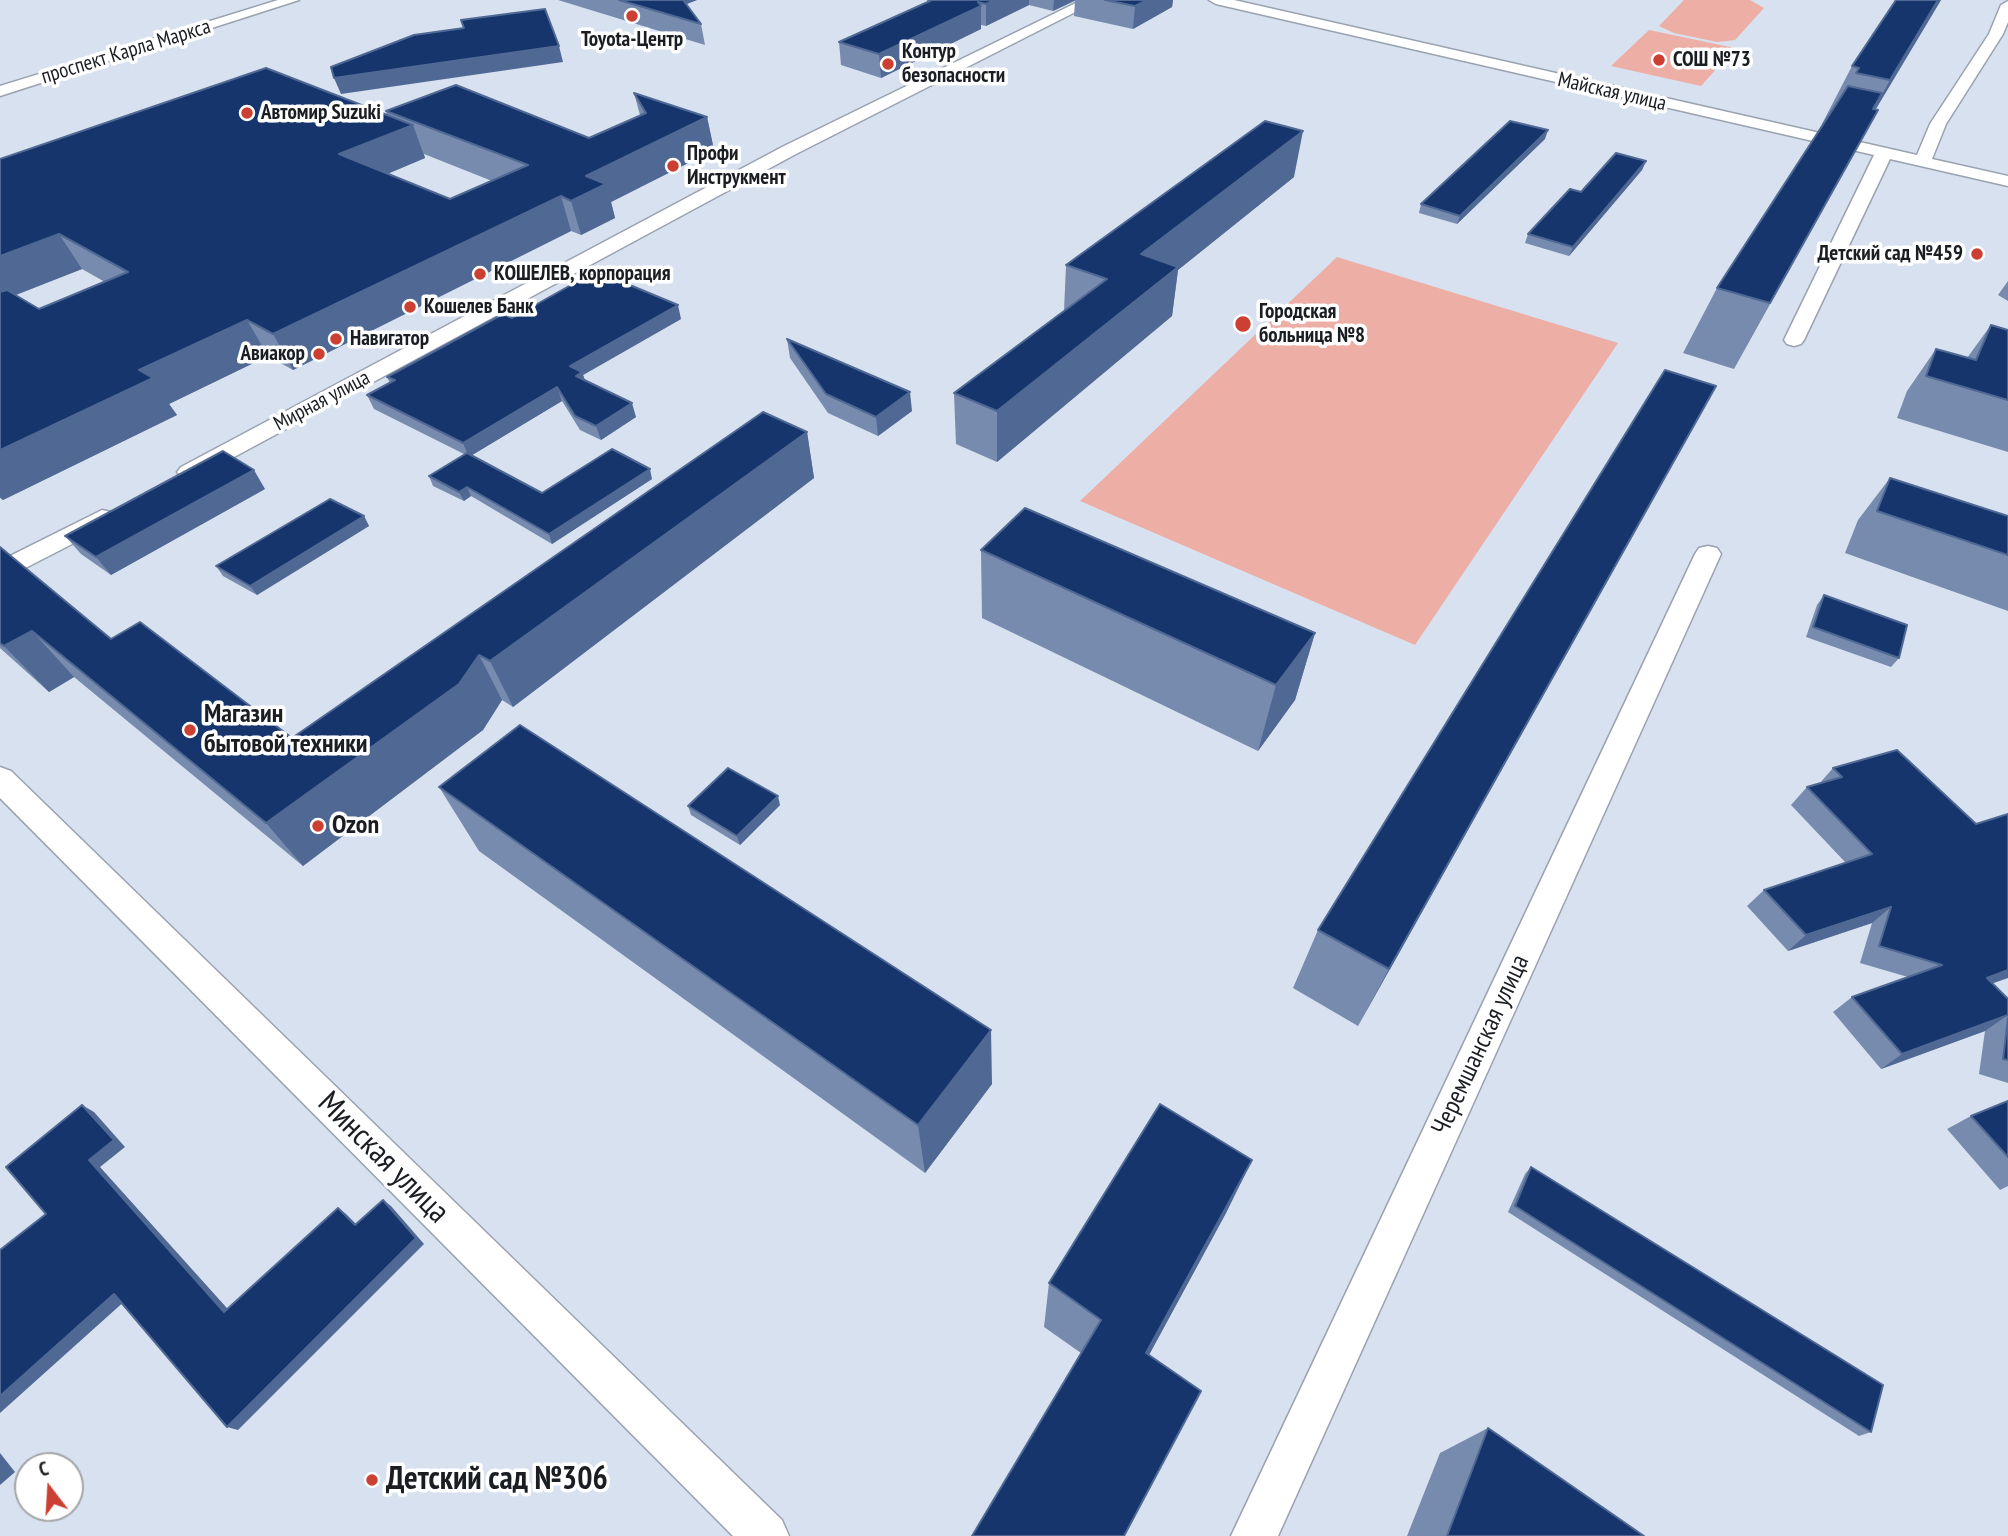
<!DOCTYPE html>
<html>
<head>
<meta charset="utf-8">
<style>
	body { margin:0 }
	#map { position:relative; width:2008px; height:1536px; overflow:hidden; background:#d8e1f0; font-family:"PT Sans Narrow",sans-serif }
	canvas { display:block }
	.north { position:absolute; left:14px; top:1452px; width:70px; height:70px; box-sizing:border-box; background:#fff; border:2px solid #a3a5a7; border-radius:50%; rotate:343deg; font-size:19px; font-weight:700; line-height:28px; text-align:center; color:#1a1d22 }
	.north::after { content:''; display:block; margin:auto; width:24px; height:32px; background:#cc3f33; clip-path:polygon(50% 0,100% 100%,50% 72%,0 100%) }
</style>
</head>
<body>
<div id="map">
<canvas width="2008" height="1536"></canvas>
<div class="north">С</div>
</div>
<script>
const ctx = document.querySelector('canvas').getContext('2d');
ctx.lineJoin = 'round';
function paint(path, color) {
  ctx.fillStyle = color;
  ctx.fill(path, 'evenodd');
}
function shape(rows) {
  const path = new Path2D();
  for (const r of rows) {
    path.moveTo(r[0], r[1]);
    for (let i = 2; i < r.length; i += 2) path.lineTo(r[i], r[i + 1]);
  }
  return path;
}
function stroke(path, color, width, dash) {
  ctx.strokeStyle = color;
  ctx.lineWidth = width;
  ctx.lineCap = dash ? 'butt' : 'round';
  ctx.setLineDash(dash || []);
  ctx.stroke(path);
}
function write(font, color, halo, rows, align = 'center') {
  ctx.font = font + ' "PT Sans Narrow",sans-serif';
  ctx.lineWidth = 7;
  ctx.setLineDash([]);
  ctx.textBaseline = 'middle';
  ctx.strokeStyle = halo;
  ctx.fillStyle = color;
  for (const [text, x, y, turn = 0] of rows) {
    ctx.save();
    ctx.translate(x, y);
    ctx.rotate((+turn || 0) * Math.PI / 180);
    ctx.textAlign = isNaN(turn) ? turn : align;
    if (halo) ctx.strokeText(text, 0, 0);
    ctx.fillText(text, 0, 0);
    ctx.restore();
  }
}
paint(shape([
	[1684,0,1750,0,1764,8,1735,40,1717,42,1674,33,1659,26],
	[1649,30,1735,48,1701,86,1611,66],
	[1337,257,1618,343,1415,645,1080,501]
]), '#ecaea5');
const minor = shape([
	[278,0,299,0,0,96,0,86,278,0],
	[1082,0,1099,0,796,154,197,477,189,479,181,477,177,472,181,467,784,146,1082,0],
	[1209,0,1234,0,1917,155,1930,124,1989,34,2001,5,2008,1,2008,22,2003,34,1946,124,1932,159,2008,176,2008,186,1890,159,1804,340,1801,344,1794,346,1787,344,1784,340,1874,155,1216,4,1209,0],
	[102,510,111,512,114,518,111,524,0,581,0,561,102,510],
	[1708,546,1717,548,1721,554,1278,1536,1231,1536,1695,554,1699,548,1708,546],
	[0,767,11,771,782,1520,789,1536,733,1536,0,798,0,767]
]);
stroke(minor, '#9aa2b0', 3);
paint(minor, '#fff');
paint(shape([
	[558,0,697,0,686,4,701,24,705,45],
	[927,0,1173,0,1172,7,1133,29,1074,16,1075,1,1053,11,1029,5,986,26,981,25,981,29,881,78,841,65,839,42,927,2],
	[1941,0,1875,110,1878,110,1734,369,1683,353,1717,288,1823,124,1822,124,1852,66],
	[634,93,707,117,714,150,611,202,615,218,581,235,571,231,293,370,268,356,169,404,177,415,3,500,0,498,0,159,387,115,386,111,589,138,640,115],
	[424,154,492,181,450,199,387,174,425,158],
	[82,269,105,282,39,309,16,295],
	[1545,139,1457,224,1419,213,1421,204],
	[1646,161,1642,170,1569,256,1525,243,1528,234],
	[1294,177,1178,270,1172,316,997,462,956,444,954,393,1064,311,1066,265],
	[2008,281,2008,301,1998,295],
	[512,318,681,319,583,375,585,380,636,417,601,440,580,430,562,401,472,455,542,493,652,479,552,544,471,496,464,501,433,486,429,476,464,454,374,409,367,395,390,383,387,377],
	[1991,325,2008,330,2008,452,1897,418,1907,391,1936,349,1967,358],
	[787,339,912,411,878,436,828,413,790,358],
	[1716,386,1358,1026,1293,988,1318,930],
	[807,432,814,478,513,707,502,700,483,730,303,866,74,677,49,692,0,648,0,547,111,639,292,738],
	[1890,478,2008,516,2008,611,1845,553,1858,520],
	[265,489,111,575,81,554,65,536],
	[364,516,369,526,257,595,223,576,216,566],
	[981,550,1315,633,1295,700,1258,751,982,618],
	[1824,595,1899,658,1891,667,1806,637,1817,605],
	[1897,750,1993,984,2008,999,2008,1083,1979,1074,1985,1031,1881,1069,1833,1012,1852,997,1908,977,1860,963,1872,923,1788,951,1747,906,1764,890,1846,863,1791,805,1807,787,1820,783,1833,768],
	[439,787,992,1084,925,1173,479,851],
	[780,805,740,845,691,815,688,806],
	[2008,1101,2008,1186,2000,1190,1947,1129,1971,1116],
	[1252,1160,1226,1213,1149,1355,1081,1353,1044,1327,1049,1283],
	[1531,1167,1871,1432,1859,1436,1508,1212,1525,1174],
	[1488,1428,1644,1536,1407,1536,1440,1453]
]), '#778bae');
paint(shape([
	[676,0,697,0,677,8],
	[994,0,1029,0,1029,5,986,26,986,4],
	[1054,0,1075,0,1053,11],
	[1147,0,1173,0,1172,7,1133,29,1135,6],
	[1938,0,1941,0,1858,139,1890,80],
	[981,6,981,29,881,78,879,54],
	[559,46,563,62,341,94,334,78],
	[707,117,714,150,611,202,615,218,581,235,571,201,586,176],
	[413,125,425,158,354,188,339,154],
	[1548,130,1545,139,1457,224,1460,216],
	[1303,131,1294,177,1178,270,1172,316,997,462,997,411,1141,254],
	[1646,161,1642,170,1569,256,1573,247],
	[561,196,571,231,293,370,273,334],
	[59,234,82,269,0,301,0,256],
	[678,305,681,319,583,375,587,386,574,380,570,366],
	[247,320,268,356,169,404,177,415,3,500,0,497,0,450,139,370],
	[1716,386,1679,453,1358,1026,1389,969],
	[557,387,562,401,469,457,463,443],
	[910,392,912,411,878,436,876,417],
	[632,403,636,417,601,440,596,426],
	[807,432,814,478,513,707,490,661],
	[650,469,652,479,552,544,549,534],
	[254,470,265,489,111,575,96,557],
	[467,487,471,496,464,501,459,492],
	[364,516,369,526,257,595,250,586],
	[32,631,74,677,49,692,4,646],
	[1315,633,1295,700,1258,751,1276,685],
	[479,655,502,700,483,730,303,866,266,823],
	[778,796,780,805,740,845,737,836],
	[1891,907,1872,923,1788,951,1806,935],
	[2008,970,2008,978,1965,993,1987,978],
	[2008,1015,1985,1031,1881,1069,1902,1054],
	[991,1030,992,1084,925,1173,918,1125],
	[82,1105,94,1112,125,1147,100,1167,235,1317,224,1312,89,1160],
	[1252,1160,1226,1213,1130,1390,1146,1353],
	[383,1200,391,1206,424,1244,238,1430,227,1427],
	[338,1208,346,1214,363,1231,355,1225],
	[114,1294,127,1299,0,1413,0,1396],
	[0,1453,15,1472,0,1485]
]), '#506994');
const building = shape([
	[619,0,683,0,701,24,619,0],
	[932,0,994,0,986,4,978,2,981,6,879,54,839,42,932,0],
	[1105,0,1147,0,1135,6,1105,0],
	[1896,0,1938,0,1890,80,1856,73,1859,68,1852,66,1896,0],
	[545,9,559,46,334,78,331,67,414,35,464,28,461,20,545,9],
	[266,68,413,125,339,154,450,199,528,165,386,111,456,85,589,138,646,113,634,93,707,117,586,176,606,184,571,201,561,196,273,334,247,320,139,370,153,378,0,450,0,292,7,290,39,309,128,272,59,234,0,256,0,159,266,68],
	[1848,86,1882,93,1873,109,1878,110,1770,303,1717,288,1848,86],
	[1265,121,1303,131,1141,254,1178,267,997,411,954,393,1107,279,1066,265,1265,121],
	[1510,121,1548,130,1460,216,1421,204,1510,121],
	[1616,153,1646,161,1573,247,1528,234,1570,189,1581,192,1616,153],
	[596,271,678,305,570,366,582,372,576,376,632,403,596,426,575,416,557,387,463,443,367,395,395,380,387,377,503,314,512,318,596,271],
	[1991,325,2008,330,2008,400,1926,376,1936,349,1976,360,1991,325],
	[787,339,910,392,876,417,826,394,787,339],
	[1665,370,1716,386,1389,969,1318,930,1665,370],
	[763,412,807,432,490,661,479,655,459,684,266,823,32,631,4,646,0,643,0,547,111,639,140,622,292,738,763,412],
	[612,449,650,469,549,534,467,487,459,492,429,476,467,453,542,493,612,449],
	[223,451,254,470,96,557,65,536,223,451],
	[1890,478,2008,516,2008,555,1877,511,1890,478],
	[330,499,364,516,250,586,216,566,330,499],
	[1025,508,1315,633,1276,685,981,550,1025,508],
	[1824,595,1907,625,1899,658,1813,627,1824,595],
	[520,725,991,1030,918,1125,439,787,520,725],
	[1897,750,1976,824,2008,814,2008,970,1987,978,2008,999,2008,1015,1902,1054,1852,997,1942,965,1879,946,1891,907,1806,935,1764,890,1872,854,1807,787,1842,777,1833,768,1897,750],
	[728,768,778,796,737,836,688,806,728,768],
	[2008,1018,2008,1060,2003,1059,2008,1018],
	[2008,1101,2008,1157,1971,1116,2008,1101],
	[1160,1104,1252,1160,1146,1353,1201,1391,1124,1536,972,1536,1101,1320,1049,1283,1160,1104],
	[82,1105,114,1140,89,1160,224,1312,338,1208,355,1225,383,1200,416,1238,227,1427,114,1294,0,1396,0,1250,46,1214,6,1167,82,1105],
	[1531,1167,1883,1385,1871,1432,1515,1206,1531,1167],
	[1488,1428,1644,1536,1447,1536,1488,1428]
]);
paint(building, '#16356c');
stroke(building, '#506994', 2);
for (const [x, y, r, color] of [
	[632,16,7,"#cc3f33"],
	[1659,60,7,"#cc3f33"],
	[888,64,7,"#cc3f33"],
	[247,113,7,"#cc3f33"],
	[673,166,7,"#cc3f33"],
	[1977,254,7,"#cc3f33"],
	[480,274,7,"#cc3f33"],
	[410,307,7,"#cc3f33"],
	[1243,324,9,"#cc3f33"],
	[336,339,7,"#cc3f33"],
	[319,354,7,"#cc3f33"],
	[190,730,7,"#cc3f33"],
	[318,826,7,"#cc3f33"],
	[372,1480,7,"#cc3f33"]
]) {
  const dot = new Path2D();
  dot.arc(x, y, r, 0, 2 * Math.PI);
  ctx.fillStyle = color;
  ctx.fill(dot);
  stroke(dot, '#fff', 2.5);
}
write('bold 21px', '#1a1d22', '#fff', [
	["Toyota-Центр",632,40,"center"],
	["Контур",902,52],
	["безопасности",902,76],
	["СОШ №73",1673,60],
	["Автомир Suzuki",261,113],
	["Профи",687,154],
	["Инструкмент",687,178],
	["Детский сад №459",1963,254,"right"],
	["КОШЕЛЕВ, корпорация",494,274],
	["Кошелев Банк",424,307],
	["Городская",1259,312],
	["больница №8",1259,336],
	["Навигатор",350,339],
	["Авиакор",305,354,"right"]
], 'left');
write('21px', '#1a1d22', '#fff', [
	["проспект Карла Маркса",126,52,-17],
	["Майская улица",1612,92,13],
	["Мирная улица",322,401,-28]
]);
write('bold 26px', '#1a1d22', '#fff', [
	["Магазин",204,715],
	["бытовой техники",204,745],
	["Ozon",332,826]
], 'left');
write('26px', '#1a1d22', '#fff', [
	["Черемшанская улица",1481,1045,-65]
]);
write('32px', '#1a1d22', '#fff', [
	["Минская улица",383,1158,45]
]);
write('bold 32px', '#1a1d22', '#fff', [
	["Детский сад №306",386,1480]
], 'left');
</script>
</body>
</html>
